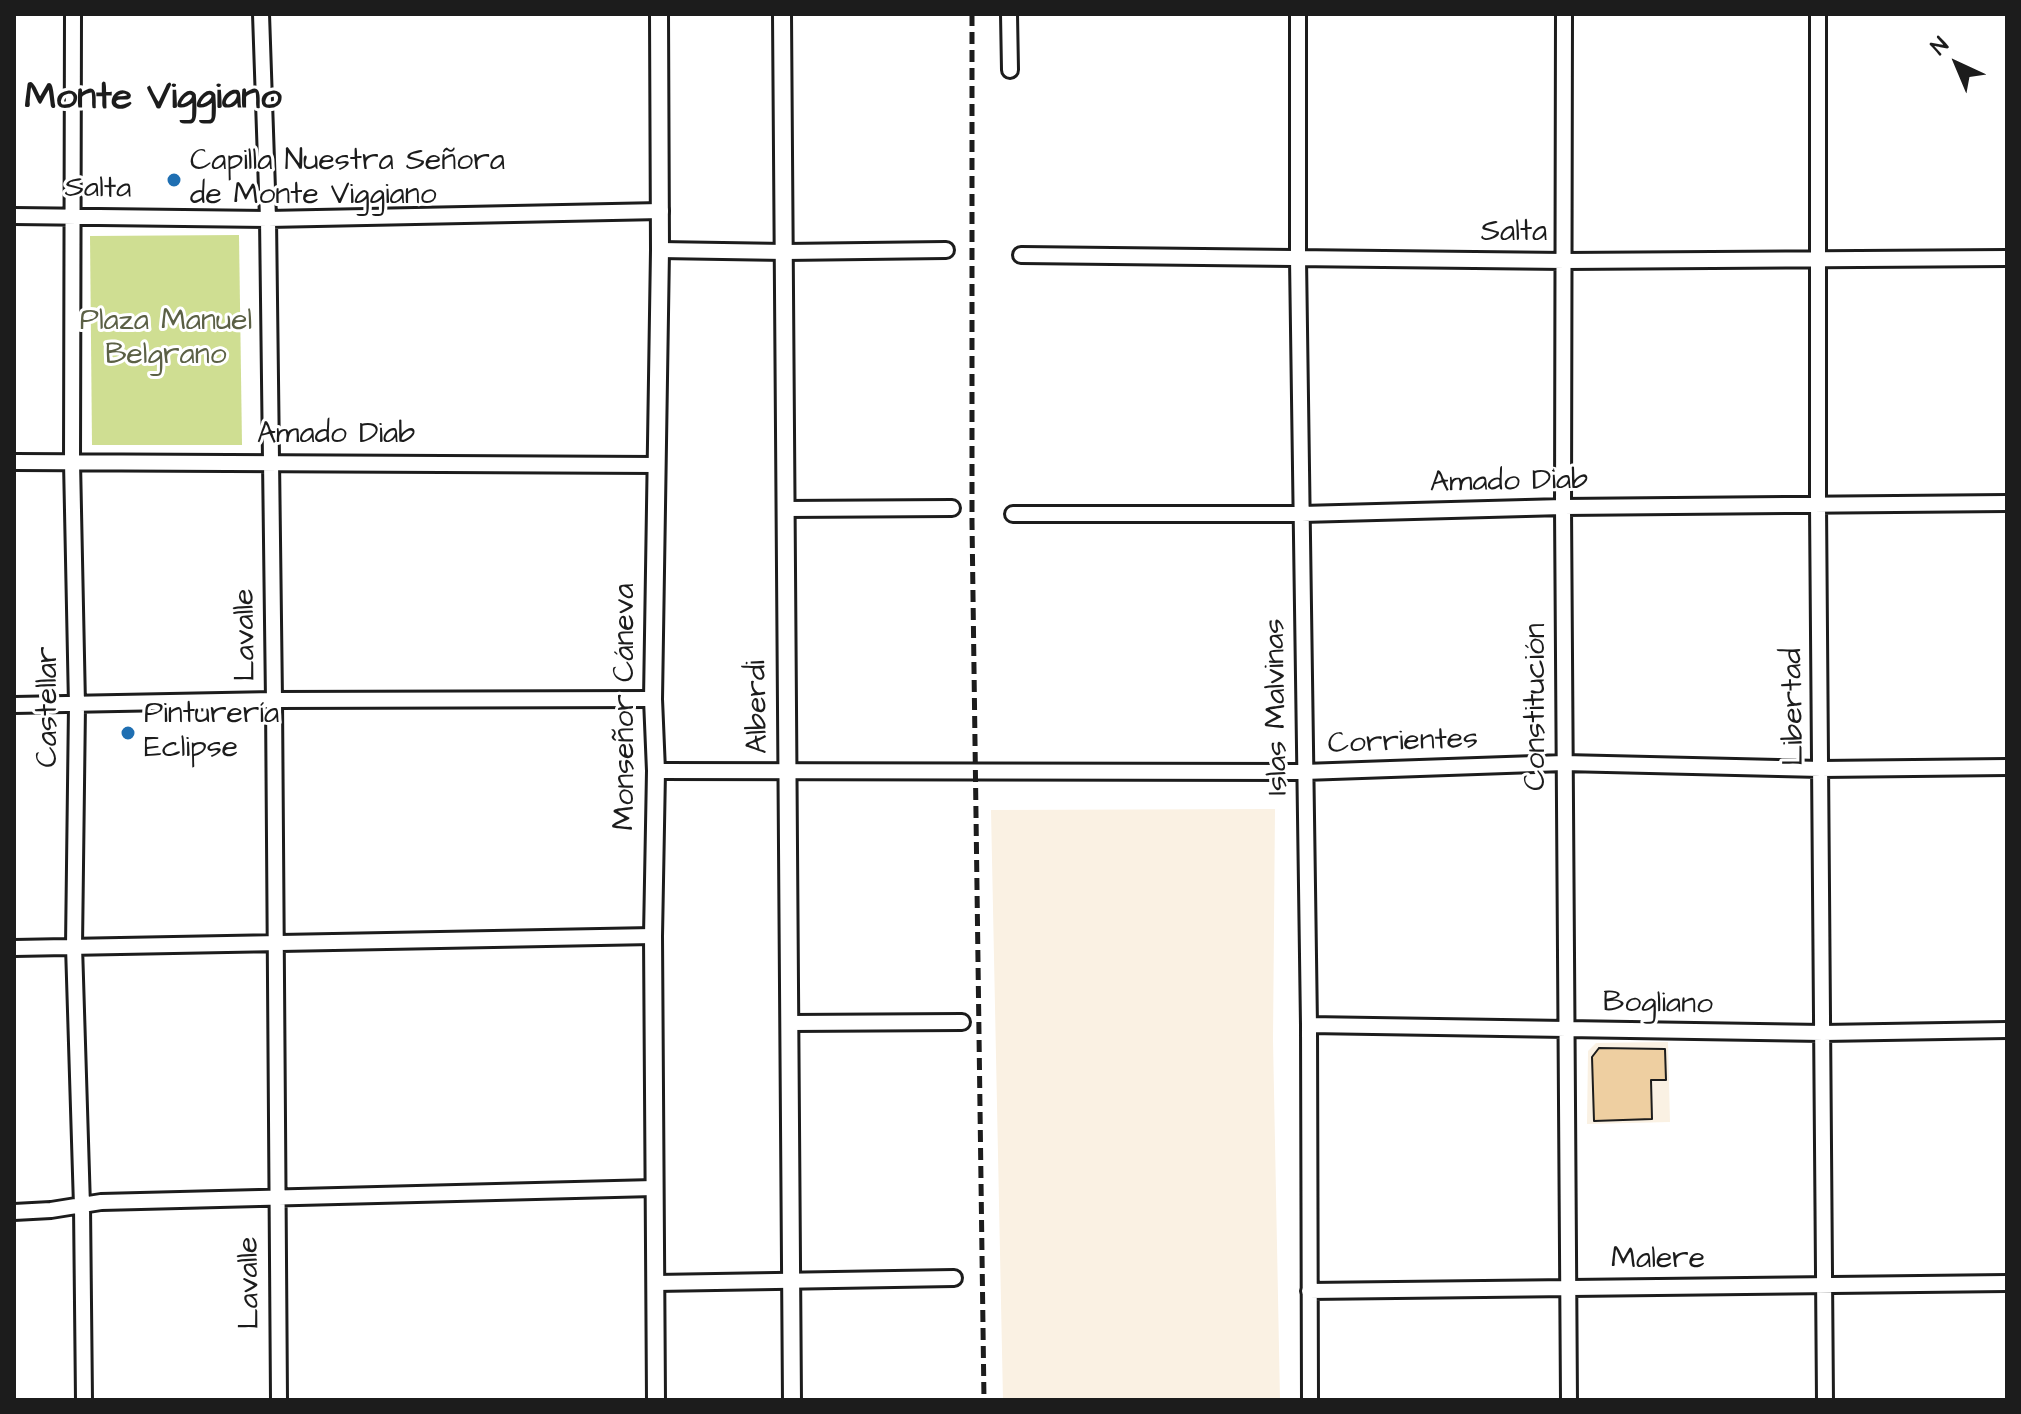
<!DOCTYPE html>
<html>
<head>
<meta charset="utf-8">
<style>
	body { margin:0 }
	#map { position:relative; width:2021px; height:1414px; overflow:hidden; background:#fff; font-family:"Architects Daughter",sans-serif }
	canvas { display:block }
	.frame { position:absolute; inset:0; border:16px solid #1c1c1c; pointer-events:none }
	.north { position:absolute; left:1917px; top:24px; width:80px; height:80px; -webkit-text-stroke:6px #fff; paint-order:stroke; rotate:316deg; font-size:22px; font-weight:700; line-height:32px; text-align:center; color:#1c1c1c }
	.north::after { content:''; display:block; margin:auto; width:28px; height:36px; background:#1c1c1c; clip-path:polygon(50% 0,100% 100%,50% 72%,0 100%) }
</style>
</head>
<body>
<div id="map">
<canvas width="2021" height="1414"></canvas>
<div class="frame"></div>
<div class="north">N</div>
</div>
<script>
const ctx = document.querySelector('canvas').getContext('2d');
ctx.lineJoin = 'round';
function paint(path, color) {
  ctx.fillStyle = color;
  ctx.fill(path, 'evenodd');
}
function shape(rows) {
  const path = new Path2D();
  for (const r of rows) {
    path.moveTo(r[0], r[1]);
    for (let i = 2; i < r.length; i += 2) path.lineTo(r[i], r[i + 1]);
  }
  return path;
}
function stroke(path, color, width, dash) {
  ctx.strokeStyle = color;
  ctx.lineWidth = width;
  ctx.lineCap = dash ? 'butt' : 'round';
  ctx.setLineDash(dash || []);
  ctx.stroke(path);
}
function write(font, color, halo, rows, align = 'center') {
  ctx.font = font + ' "Architects Daughter",sans-serif';
  ctx.lineWidth = 6;
  ctx.setLineDash([]);
  ctx.textBaseline = 'middle';
  ctx.strokeStyle = halo;
  ctx.fillStyle = color;
  for (const [text, x, y, turn = 0] of rows) {
    ctx.save();
    ctx.translate(x, y);
    ctx.rotate((+turn || 0) * Math.PI / 180);
    ctx.textAlign = isNaN(turn) ? turn : align;
    if (halo) ctx.strokeText(text, 0, 0);
    ctx.fillText(text, 0, 0);
    ctx.restore();
  }
}
paint(shape([
	[1275,809,1273,1040,1280,1400,1003,1400,991,810],
	[1668,1042,1670,1122,1587,1124,1588,1051,1596,1043]
]), '#faf1e3');
paint(shape([
	[239,235,242,445,92,445,90,236]
]), '#cfde92');
const building = shape([
	[1599,1048,1665,1049,1666,1080,1651,1080,1652,1119,1594,1121,1592,1057,1599,1048]
]);
paint(building, '#eecfa1');
stroke(building, '#1c1c1c', 2);
const minor = shape([
	[73,14,72,462,77,705,74,946,82,1206,84,1400],
	[261,14,268,219,274,700,279,1400],
	[1009,14,1010,70],
	[1298,14,1298,259,1309,1025,1310,1400],
	[1564,14,1563,507,1569,1400],
	[1818,14,1818,505,1825,1400],
	[14,216,268,219,661,211],
	[660,250,785,252,946,250],
	[1021,255,1565,261,2007,258],
	[14,462,657,465],
	[785,509,952,508],
	[1013,514,1302,514,1563,507,2007,503],
	[14,705,274,700,653,699],
	[656,771,1304,772,1564,763,1821,769,2007,767],
	[14,948,653,936],
	[790,1023,962,1022],
	[1309,1025,1823,1033,2007,1030],
	[14,1212,51,1210,101,1202,654,1188],
	[656,1283,954,1278],
	[1309,1291,2007,1283]
]);
const tertiary = shape([
	[782,14,792,1400],
	[656,1400,653,936,656,771,653,699,660,250,659,14]
]);
stroke(minor, '#1c1c1c', 20);
stroke(tertiary, '#1c1c1c', 22);
stroke(minor, '#fff', 14);
stroke(tertiary, '#fff', 16);
stroke(shape([
	[972,14,972,522,984,1400]
]), '#1c1c1c', 5, [12, 6]);
for (const [x, y, r, color] of [
	[174,180,8,"#1f6fb2"],
	[128,733,8,"#1f6fb2"]
]) {
  const dot = new Path2D();
  dot.arc(x, y, r, 0, 2 * Math.PI);
  ctx.fillStyle = color;
  ctx.fill(dot);
  stroke(dot, '#fff', 3);
}
write('30px', '#1c1c1c', '#fff', [
	["Capilla Nuestra Señora",190,163],
	["de Monte Viggiano",190,197],
	["Pinturería",144,716],
	["Eclipse",144,750]
], 'left');
write('30px', '#1c1c1c', '#fff', [
	["Salta",98,190,1],
	["Salta",1514,234],
	["Amado Diab",336,436],
	["Amado Diab",1509,483,-1],
	["Lavalle",247,635,-91],
	["Castellar",50,707,-90],
	["Monseñor Cáneva",627,707,-90],
	["Alberdi",759,707,-91],
	["Islas Malvinas",1278,707,-91],
	["Constitución",1538,707,-90],
	["Libertad",1795,707,-91],
	["Corrientes",1403,743,-2],
	["Bogliano",1658,1005,1],
	["Malere",1658,1261],
	["Lavalle",251,1283,-91]
]);
write('30px', '#5b6045', '#fff', [
	["Plaza Manuel",166,323],
	["Belgrano",166,357]
]);
write('bold 38px', '#1c1c1c', '#fff', [
	["Monte Viggiano",153,100]
]);
</script>
</body>
</html>
